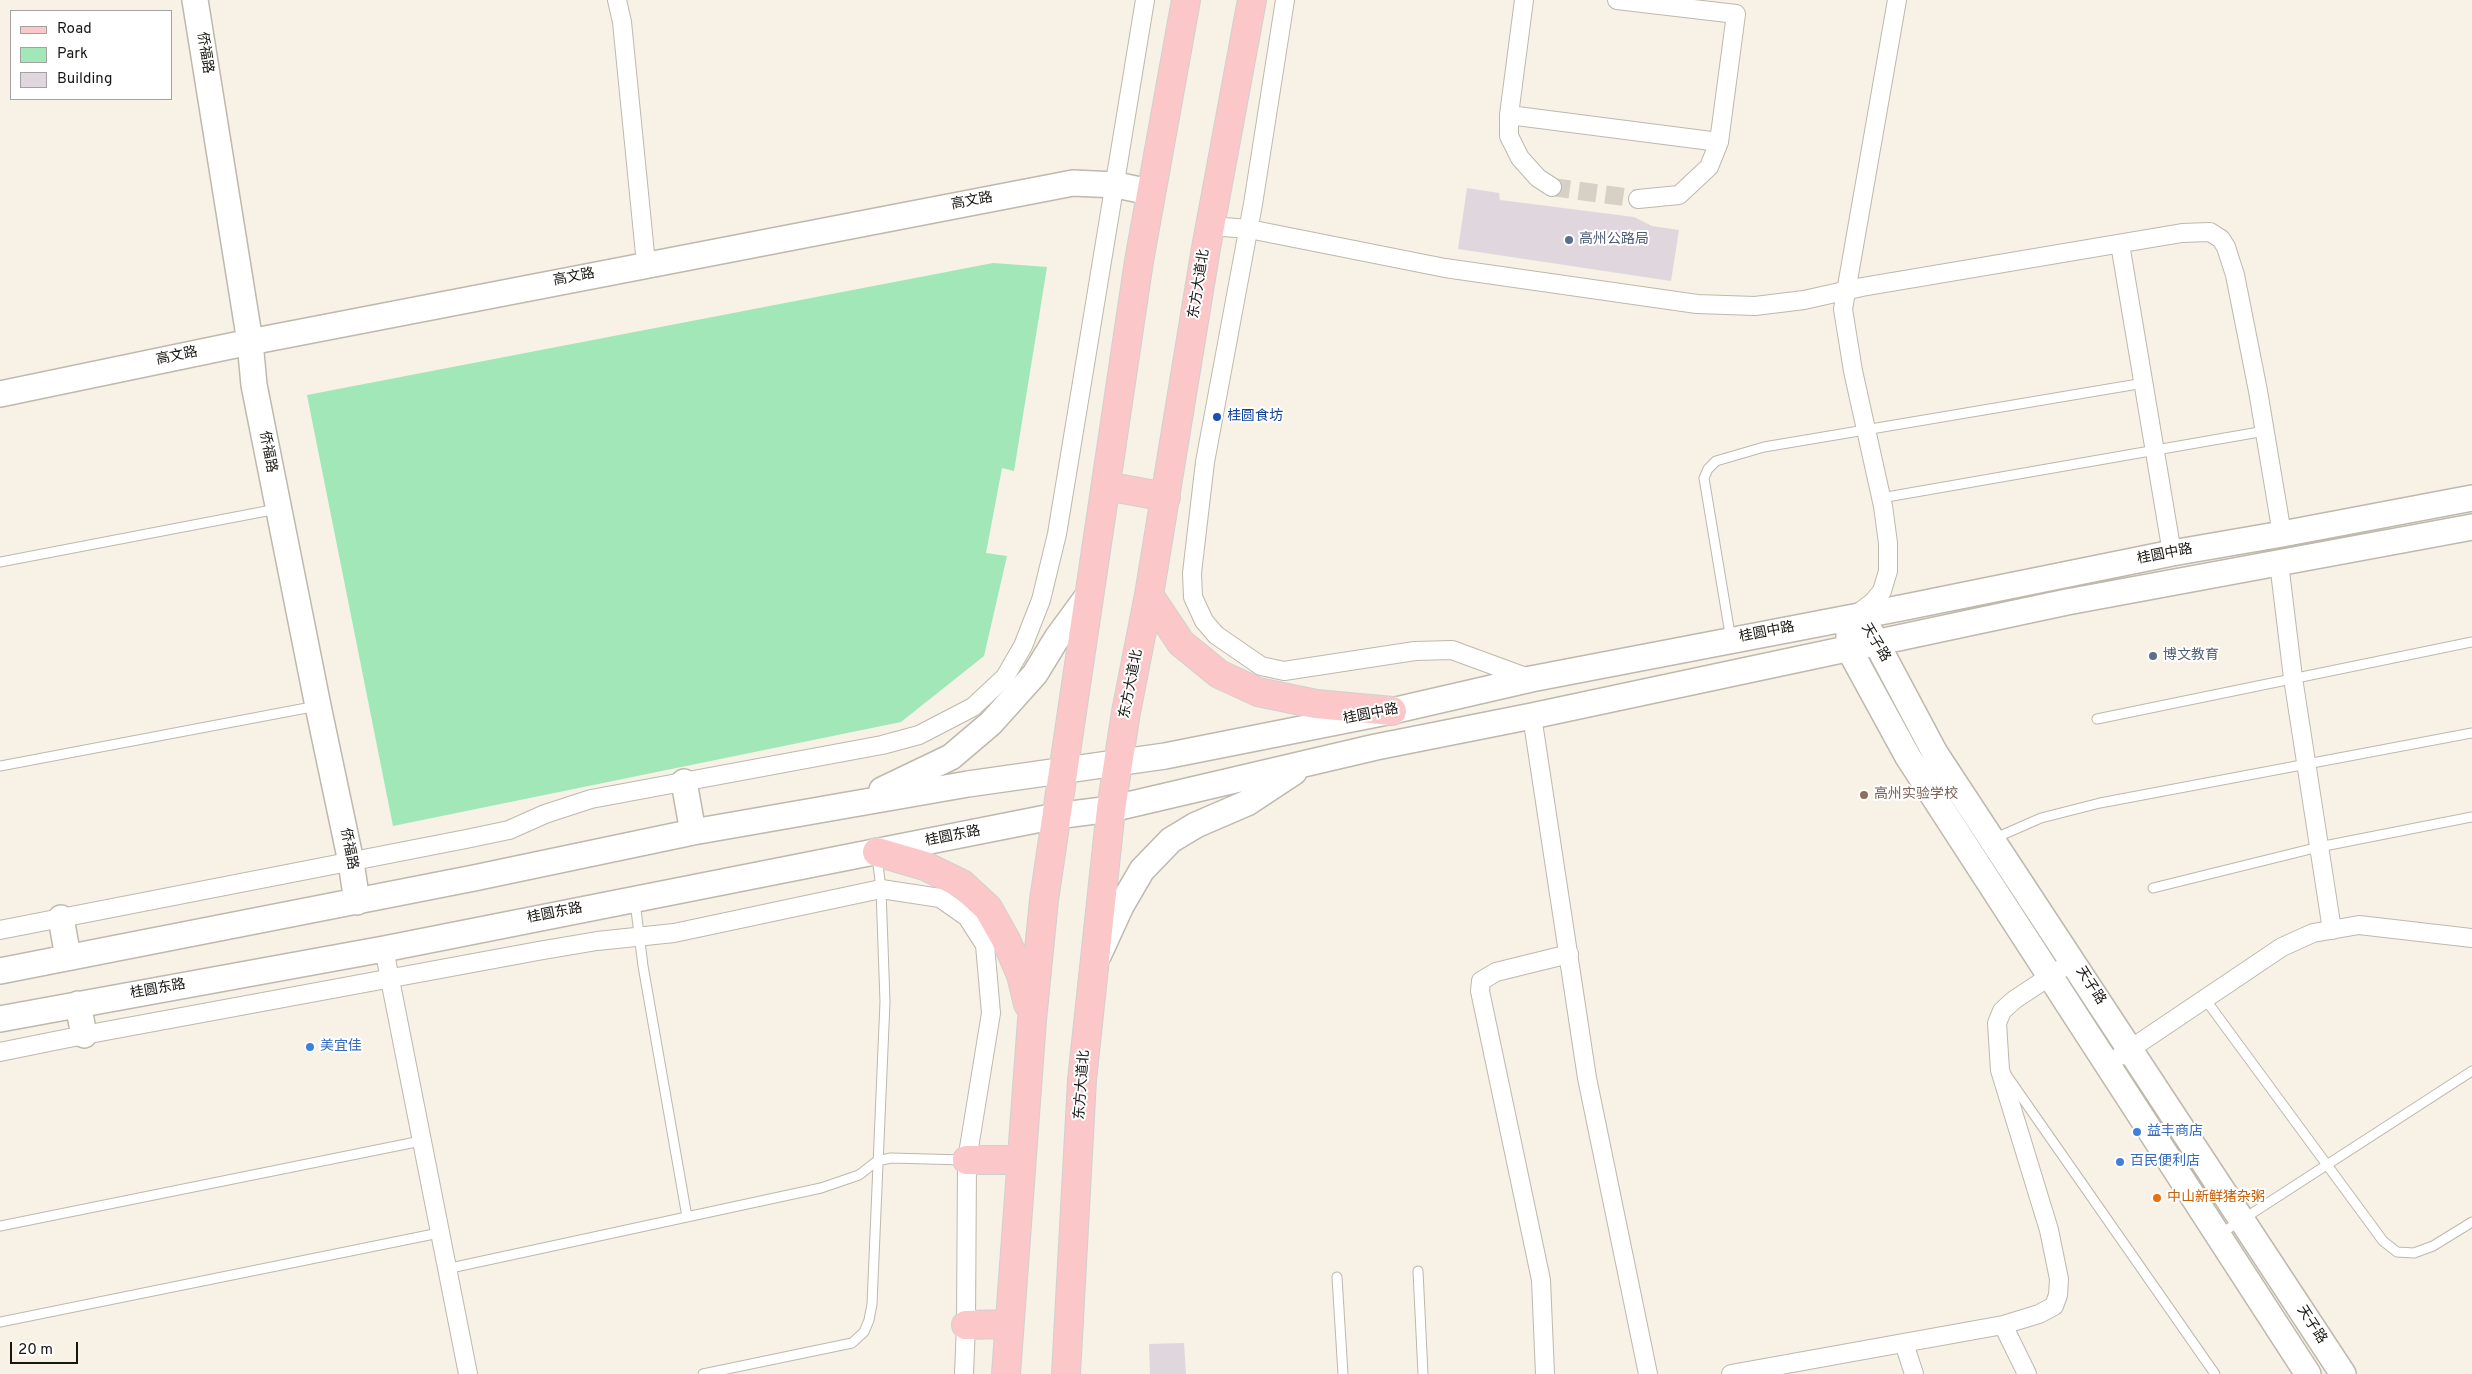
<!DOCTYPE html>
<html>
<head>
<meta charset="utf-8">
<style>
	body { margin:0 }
	#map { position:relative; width:2472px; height:1374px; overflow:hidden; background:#f7f1e6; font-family:Overpass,sans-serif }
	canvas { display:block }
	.legend { position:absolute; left:10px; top:10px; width:162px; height:90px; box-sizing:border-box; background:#fff; border:1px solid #a3a2a0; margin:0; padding:6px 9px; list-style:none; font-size:15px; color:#181612 }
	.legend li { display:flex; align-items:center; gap:10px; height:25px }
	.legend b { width:25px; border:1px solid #a3a2a0 }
	.scale { position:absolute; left:10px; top:1342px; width:68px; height:22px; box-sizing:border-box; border:2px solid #181612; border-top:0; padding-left:6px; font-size:15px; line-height:18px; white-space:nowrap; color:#181612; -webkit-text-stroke:4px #fff; paint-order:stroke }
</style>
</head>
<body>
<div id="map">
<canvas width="2472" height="1374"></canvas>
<ul class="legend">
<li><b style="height:6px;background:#fbc7c9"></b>Road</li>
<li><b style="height:14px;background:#a2e7b8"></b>Park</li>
<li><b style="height:14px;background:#e0d6de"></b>Building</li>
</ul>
<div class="scale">20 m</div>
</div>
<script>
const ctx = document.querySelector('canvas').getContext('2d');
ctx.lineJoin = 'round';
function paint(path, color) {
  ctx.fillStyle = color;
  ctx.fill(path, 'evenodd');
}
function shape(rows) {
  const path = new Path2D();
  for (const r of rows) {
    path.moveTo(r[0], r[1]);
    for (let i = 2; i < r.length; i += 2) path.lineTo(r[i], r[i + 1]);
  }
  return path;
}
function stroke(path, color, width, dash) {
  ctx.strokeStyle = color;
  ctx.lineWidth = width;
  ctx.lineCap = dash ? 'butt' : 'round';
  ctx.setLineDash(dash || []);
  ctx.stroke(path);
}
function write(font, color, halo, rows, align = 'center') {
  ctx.font = font + ' Overpass,"Noto Sans SC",sans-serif';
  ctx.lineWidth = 4;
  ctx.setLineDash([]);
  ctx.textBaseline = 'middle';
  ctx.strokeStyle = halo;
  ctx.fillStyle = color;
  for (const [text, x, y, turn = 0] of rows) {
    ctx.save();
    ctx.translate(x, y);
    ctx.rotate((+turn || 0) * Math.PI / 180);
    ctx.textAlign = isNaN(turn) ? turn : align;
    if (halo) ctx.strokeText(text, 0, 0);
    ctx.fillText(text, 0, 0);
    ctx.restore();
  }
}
paint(shape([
	[993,263,1047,267,1014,471,1002,468,986,553,1007,556,984,656,901,722,393,826,307,395]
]), '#a2e7b8');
paint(shape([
	[1467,188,1499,193,1500,200,1634,217,1652,226,1679,230,1671,281,1458,249],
	[1184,1343,1186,1374,1150,1374,1149,1344]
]), '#e0d6de');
stroke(shape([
	[1552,187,1638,199]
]), '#d6d0c6', 18, [18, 9]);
const lane = shape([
	[1881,498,2265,431],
	[0,562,277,509],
	[1731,640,1704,478,1708,469,1716,461,1764,447,2144,383],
	[2097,719,2472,642],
	[0,766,317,706],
	[1993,839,2041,818,2100,803,2472,733],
	[2153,888,2319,847,2472,817],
	[635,902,643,966,687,1217],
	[2205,999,2383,1241,2397,1252,2414,1253,2433,1246,2472,1222],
	[2005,1073,2215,1374],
	[0,1226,421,1141],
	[2220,1234,2472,1071],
	[446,1269,821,1188,859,1175,877,1161,891,1158,964,1160],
	[1418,1271,1423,1374],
	[1337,1277,1343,1374],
	[0,1322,439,1233],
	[703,1374,852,1343,864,1332,869,1320,872,1304,885,1002,881,889,877,856]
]);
const street = shape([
	[617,0,622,22,646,264],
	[1285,0,1253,204,1205,462,1192,573,1193,597,1204,621,1216,635,1261,666,1284,671,1415,651,1452,650,1531,679],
	[1524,0,1509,115,1719,142,1736,14,1617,0],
	[1509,115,1509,136,1520,158,1538,178,1552,187],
	[1638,199,1679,195,1709,167,1719,142],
	[1210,226,1249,229,1445,268,1697,304,1755,306,1804,300,1862,287,2182,233,2210,232,2221,239,2226,247,2235,275,2258,391,2282,534],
	[2120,244,2172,553],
	[2279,563,2293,678,2332,930],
	[1856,615,1873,602,1882,591,1888,571,1888,543,1883,506,1853,371,1843,309,1897,0],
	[1532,716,1587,1078,1648,1374],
	[0,930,466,839,509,830,545,814,591,799,882,745,919,735,973,707,1005,677,1023,646,1041,600,1057,534,1145,0],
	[384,949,468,1374],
	[0,1052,84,1035,538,951,597,941,674,933,881,889,940,898,967,917,985,945,991,1013,967,1160,966,1325,964,1374],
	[2120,1056,2282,947,2313,933,2359,925,2472,938],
	[2003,1325,2027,1374],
	[1904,1343,1914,1374],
	[1545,1374,1541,1280,1480,991,1481,981,1496,972,1569,954],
	[1731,1374,2003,1325,2039,1314,2054,1306,2058,1295,2059,1279,2049,1230,2000,1070,1997,1023,2002,1011,2014,1000,2073,961]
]);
const secondary = shape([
	[195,0,250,342,254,385,318,706,351,862,357,902],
	[0,394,250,342,1073,183,1116,185,1150,192],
	[1869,629,1935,753,2343,1374],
	[1849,632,1849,649,1908,757,2308,1374],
	[684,782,693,832],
	[882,790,951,757,991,723,1035,674,1057,638,1090,593],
	[61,918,68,957],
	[1099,954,1121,906,1142,870,1171,840,1196,825,1247,803,1294,772],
	[0,971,474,878,693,832,968,784,1165,756,1392,711,1531,679,1906,607,2172,553,2282,534,2472,498],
	[78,1004,84,1035],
	[0,1019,384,949,1056,816,1111,809,1376,747,1532,716,2067,602,2472,527]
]);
const primary = shape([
	[1106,486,1166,497],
	[1149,595,1181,643,1219,674,1258,692,1316,704,1392,711],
	[877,852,925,866,962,884,988,908,1006,940,1021,975,1028,1004],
	[967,1160,1021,1160],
	[966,1325,1009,1324],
	[1006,1374,1032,1020,1044,900,1139,261,1186,0],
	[1066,1374,1082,1080,1111,809,1126,712,1149,595,1206,248,1252,0]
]);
stroke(lane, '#beb8ad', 11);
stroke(street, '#beb8ad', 20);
stroke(secondary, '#beb8ad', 28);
stroke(primary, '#d1d0d0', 30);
stroke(lane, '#fff', 9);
stroke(street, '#fff', 18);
stroke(secondary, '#fff', 25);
stroke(primary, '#fbc7c9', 28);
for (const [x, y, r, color] of [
	[1569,240,5,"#5c6f8a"],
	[1217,417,5,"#1a4fb4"],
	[2153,656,5,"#5c6f8a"],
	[1864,795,5,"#8d6e63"],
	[310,1047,5,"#3f7fe0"],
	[2137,1132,5,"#3f7fe0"],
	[2120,1162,5,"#3f7fe0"],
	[2157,1198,5,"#e8710a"]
]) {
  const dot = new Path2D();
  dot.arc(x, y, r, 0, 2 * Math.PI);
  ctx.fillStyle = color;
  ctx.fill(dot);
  stroke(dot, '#fff', 2);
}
write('14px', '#181612', '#fff', [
	["侨福路",204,53,81],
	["高文路",972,202,-11],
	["高文路",574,278,-11],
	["东方大道北",1200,284,-81],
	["高文路",177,357,-12],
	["侨福路",267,452,79],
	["桂圆中路",2165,555,-11],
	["桂圆中路",1767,633,-11],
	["天子路",1875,643,59],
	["东方大道北",1132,684,-79],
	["桂圆中路",1371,715,-11],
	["桂圆东路",953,837,-11],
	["侨福路",348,849,79],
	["桂圆东路",555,914,-11],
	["天子路",2090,986,57],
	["桂圆东路",158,990,-10],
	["东方大道北",1083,1085,-86],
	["天子路",2311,1325,57]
]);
write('14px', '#4e5e75', '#fff', [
	["高州公路局",1579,240],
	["博文教育",2163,656]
], 'left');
write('14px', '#164399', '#fff', [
	["桂圆食坊",1227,417]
], 'left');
write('14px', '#785e54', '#fff', [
	["高州实验学校",1874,795]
], 'left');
write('14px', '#366cbe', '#fff', [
	["美宜佳",320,1047],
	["益丰商店",2147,1132],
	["百民便利店",2130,1162]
], 'left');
write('14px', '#c56008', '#fff', [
	["中山新鲜猪杂粥",2167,1198]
], 'left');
</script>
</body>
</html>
